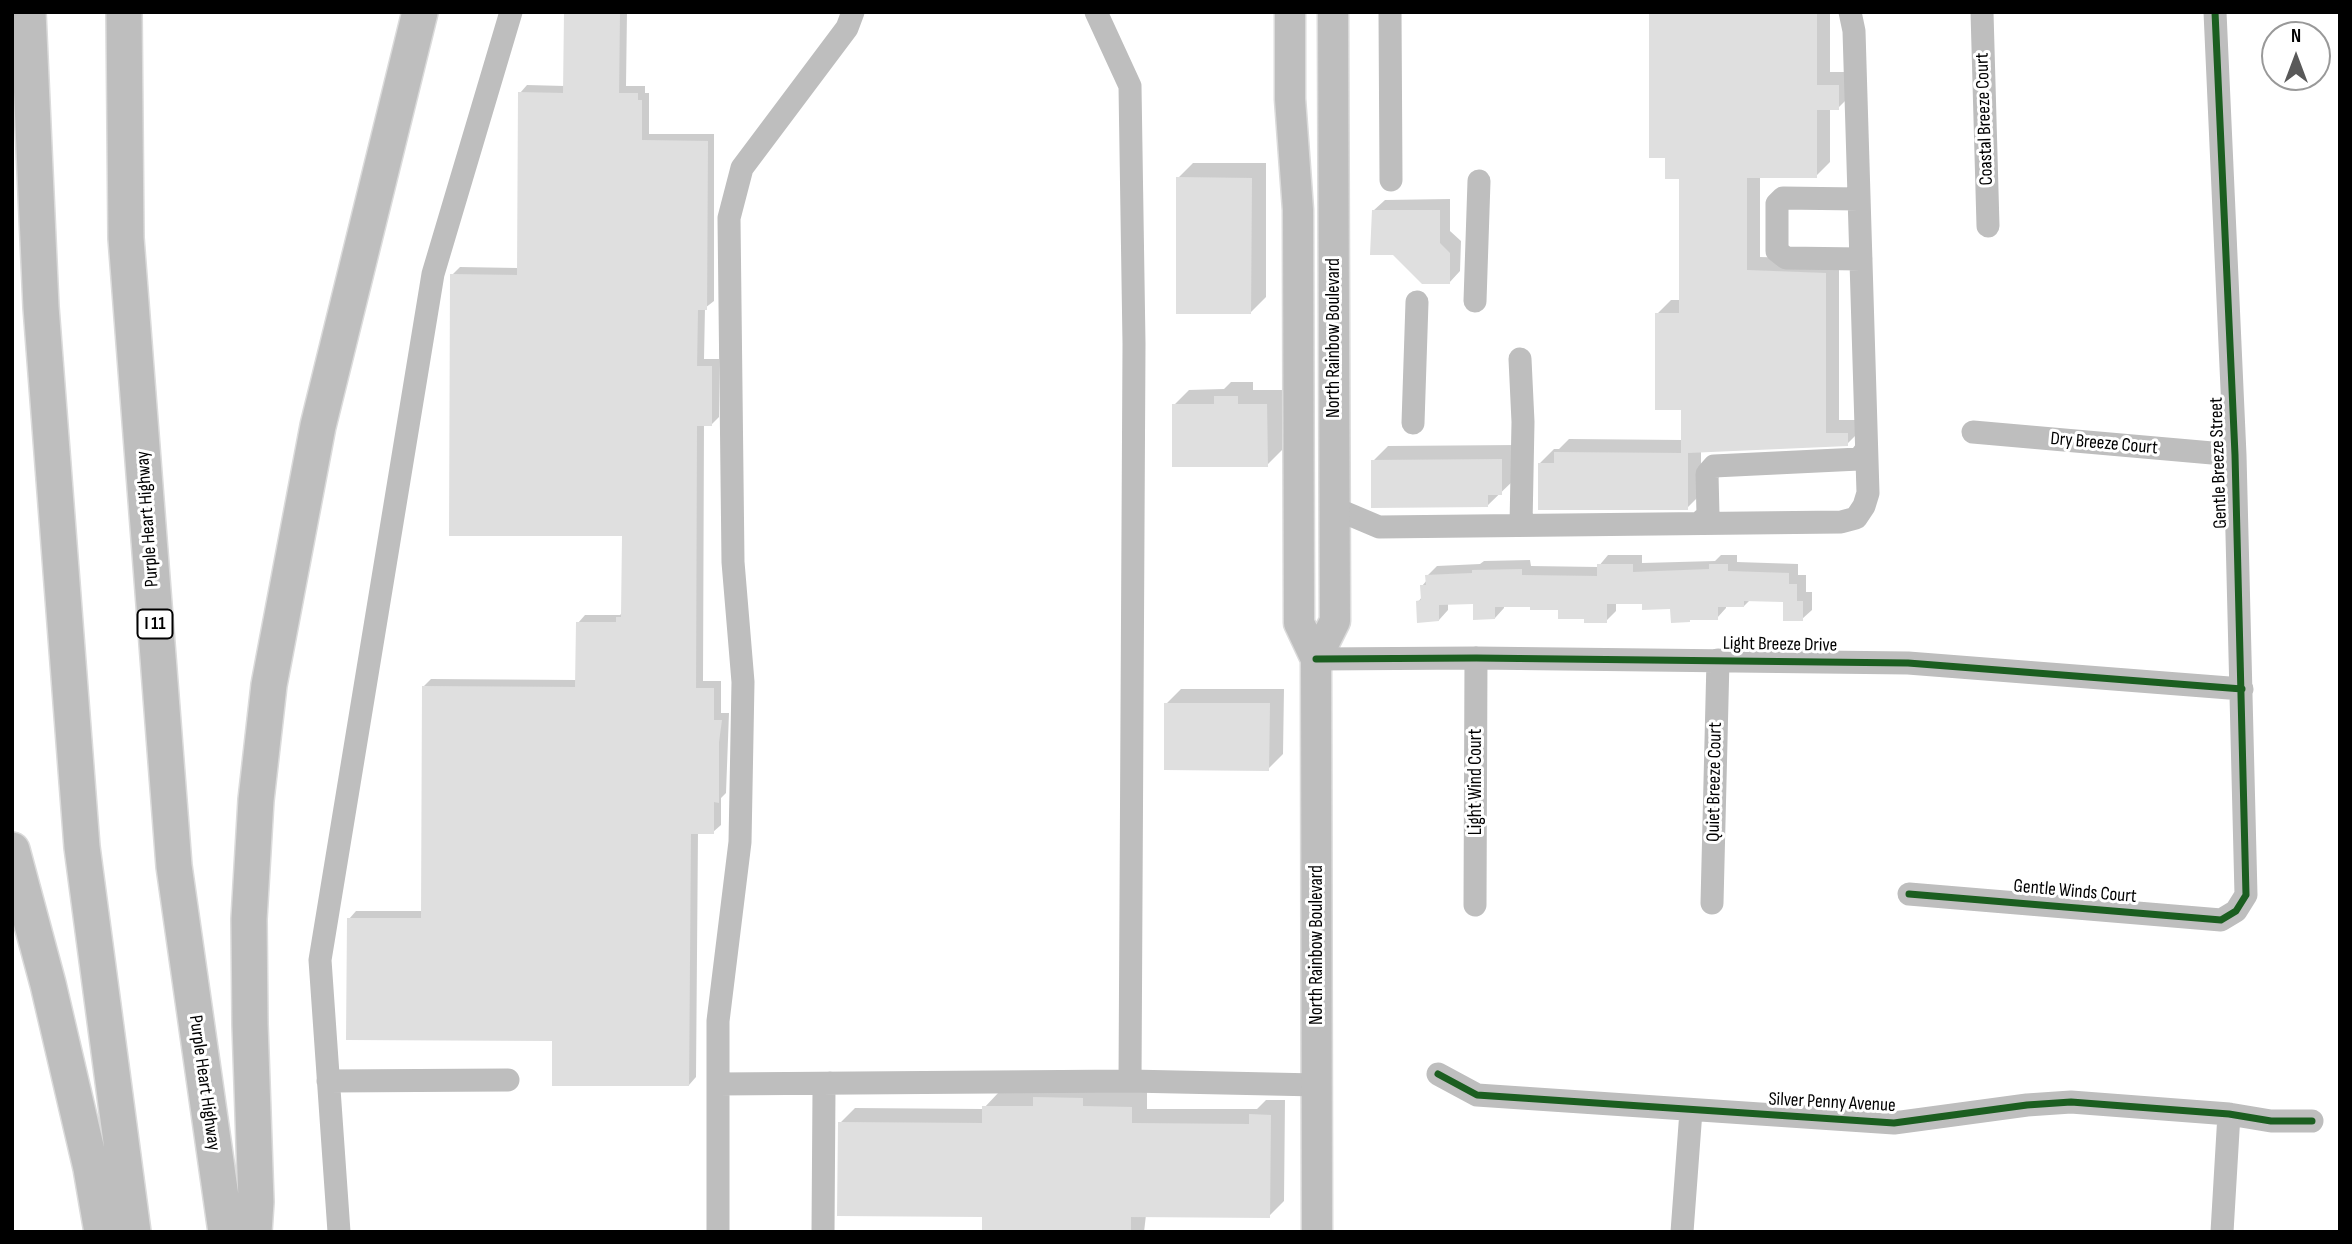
<!DOCTYPE html>
<html>
<head>
<meta charset="utf-8">
<style>
	body { margin:0 }
	#map { position:relative; width:2352px; height:1244px; overflow:hidden; background:#fff; font-family:"Sofia Sans Condensed",sans-serif }
	canvas { display:block }
	.frame { position:absolute; inset:0; border:14px solid #000; pointer-events:none }
	.north { position:absolute; left:2261px; top:21px; width:70px; height:70px; box-sizing:border-box; background:#fff; border:2px solid #999; border-radius:50%; rotate:0deg; font-size:19px; font-weight:700; line-height:28px; text-align:center; color:#000 }
	.north::after { content:''; display:block; margin:auto; width:24px; height:32px; background:#595959; clip-path:polygon(50% 0,100% 100%,50% 72%,0 100%) }
</style>
</head>
<body>
<div id="map">
<canvas width="2352" height="1244"></canvas>
<div class="frame"></div>
<div class="north">N</div>
</div>
<script>
const ctx = document.querySelector('canvas').getContext('2d');
ctx.lineJoin = 'round';
function paint(path, color) {
  ctx.fillStyle = color;
  ctx.fill(path, 'evenodd');
}
function shape(rows) {
  const path = new Path2D();
  for (const r of rows) {
    path.moveTo(r[0], r[1]);
    for (let i = 2; i < r.length; i += 2) path.lineTo(r[i], r[i + 1]);
  }
  return path;
}
function stroke(path, color, width, dash) {
  ctx.strokeStyle = color;
  ctx.lineWidth = width;
  ctx.lineCap = dash ? 'butt' : 'round';
  ctx.setLineDash(dash || []);
  ctx.stroke(path);
}
function write(font, color, halo, rows, align = 'center') {
  ctx.font = font + ' "Sofia Sans Condensed",sans-serif';
  ctx.lineWidth = 6;
  ctx.setLineDash([]);
  ctx.textBaseline = 'middle';
  ctx.strokeStyle = halo;
  ctx.fillStyle = color;
  for (const [text, x, y, turn = 0] of rows) {
    ctx.save();
    ctx.translate(x, y);
    ctx.rotate((+turn || 0) * Math.PI / 180);
    ctx.textAlign = isNaN(turn) ? turn : align;
    if (halo) ctx.strokeText(text, 0, 0);
    ctx.fillText(text, 0, 0);
    ctx.restore();
  }
}
paint(shape([
	[566,12,627,12,626,86,645,86,645,93,649,93,649,134,714,134,714,301,705,308,704,359,719,359,719,417,711,425,704,425,703,681,721,681,721,713,729,713,726,793,721,798,721,825,713,832,698,832,696,1077,689,1085,554,1039,349,919,356,911,422,911,423,687,431,679,577,680,578,623,585,615,620,615,623,612,623,535,452,275,460,267,518,268,520,93,527,85,565,86],
	[1651,12,1830,12,1830,72,1852,72,1852,94,1838,108,1830,108,1830,162,1816,176,1760,176,1760,257,1839,259,1839,420,1861,420,1861,430,1847,444,1701,451,1701,494,1687,508,1540,463,1554,449,1559,449,1569,439,1683,440,1683,408,1657,314,1671,300,1681,300,1681,177],
	[1193,163,1266,163,1266,297,1251,312,1178,178],
	[1450,199,1450,231,1461,241,1460,271,1449,283,1373,211,1385,200],
	[1231,382,1253,382,1253,390,1282,390,1282,450,1267,465,1174,405,1189,390,1224,389],
	[1516,445,1516,478,1488,505,1373,461,1388,446],
	[1608,555,1642,555,1642,563,1715,561,1721,555,1737,555,1737,562,1798,564,1798,575,1806,575,1806,592,1812,592,1812,610,1802,619,1785,600,1750,600,1744,606,1726,606,1726,608,1717,618,1644,602,1616,602,1616,611,1606,621,1585,618,1560,608,1531,605,1504,605,1504,608,1495,618,1475,602,1448,603,1448,610,1439,620,1418,602,1422,597,1422,586,1427,580,1427,576,1437,566,1480,564,1484,561,1530,560,1531,566,1598,567],
	[1181,689,1284,689,1283,754,1268,769,1166,704],
	[999,1092,1147,1092,1147,1109,1257,1109,1266,1100,1285,1100,1284,1201,1269,1216,1146,1215,1144,1232,984,1232,984,1215,840,1123,855,1108,983,1109]
]), '#0003');
paint(shape([
	[564,12,620,12,619,93,638,93,638,100,642,100,642,140,708,141,707,310,698,310,697,366,712,366,712,426,697,426,696,688,714,688,714,720,722,720,719,742,719,803,714,802,714,834,691,834,689,1086,552,1086,552,1041,346,1040,347,918,421,918,422,686,575,687,576,622,616,622,616,617,621,617,622,536,449,536,450,274,517,275,518,92,563,93],
	[1649,12,1817,12,1817,85,1839,85,1839,110,1817,110,1817,178,1747,178,1747,270,1826,273,1826,433,1848,433,1848,446,1688,453,1688,510,1538,510,1538,463,1554,463,1554,452,1681,453,1681,410,1655,410,1655,313,1679,313,1679,179,1665,179,1665,158,1649,158],
	[1176,177,1252,178,1251,314,1176,314],
	[1372,210,1440,210,1440,243,1450,253,1450,284,1422,284,1393,255,1370,255],
	[1214,396,1238,396,1238,404,1267,404,1268,467,1172,467,1172,404,1214,404],
	[1502,459,1502,495,1488,495,1488,507,1371,508,1371,460],
	[1597,564,1633,564,1633,572,1709,569,1709,564,1728,564,1728,571,1789,573,1789,584,1797,584,1797,601,1803,601,1803,621,1783,621,1783,602,1744,601,1744,607,1718,607,1718,620,1690,620,1690,622,1671,623,1670,609,1642,610,1642,604,1607,604,1607,623,1584,623,1584,619,1558,619,1558,610,1530,610,1530,607,1495,607,1495,619,1473,620,1473,604,1439,605,1439,621,1417,623,1416,601,1421,600,1420,585,1426,585,1425,575,1472,573,1472,570,1522,569,1522,575,1597,576],
	[1164,703,1270,703,1269,771,1164,770],
	[1033,1097,1083,1098,1083,1106,1132,1107,1132,1123,1249,1124,1249,1114,1271,1115,1270,1218,1131,1217,1131,1232,982,1232,982,1217,837,1216,838,1122,982,1123,982,1106,1033,1106]
]), '#dfdfdf');
const major = shape([
	[1290,12,1290,99,1298,210,1299,623,1316,659,1317,1232],
	[1316,659,1335,621,1333,12]
]);
const highway = shape([
	[28,12,41,307,82,847,133,1232],
	[124,12,126,238,174,866,226,1232],
	[12,850,48,984,91,1168,102,1232],
	[254,1232,256,1202,250,1024,249,919,256,800,269,685,318,426,420,12]
]);
stroke(major, '#dbdbdb', 33);
stroke(highway, '#dbdbdb', 38);
stroke(shape([
	[1096,12,1130,86,1134,344,1130,1081],
	[1390,12,1391,180],
	[1982,12,1988,226],
	[1859,199,1783,198,1777,204,1777,251,1786,258,1861,259],
	[1475,301,1479,181],
	[1520,359,1523,422,1521,525],
	[1413,423,1417,302],
	[1973,432,2235,455],
	[1334,508,1379,527,1841,522,1856,518,1864,506,1868,493,1854,31,1850,12],
	[1699,523,1708,515,1707,474,1714,466,1859,459,1866,450],
	[1316,659,1476,658,1908,663,2242,689],
	[1909,894,2221,920,2236,911,2246,895,2235,455,2215,12],
	[1712,903,1718,660],
	[1475,905,1476,658],
	[1438,1074,1477,1095,1894,1123,2027,1105,2071,1102,2229,1114,2271,1121,2312,1121],
	[328,1081,508,1080],
	[718,1084,1130,1081,1317,1085],
	[339,1232,320,960,433,274,511,12],
	[718,1232,718,1021,740,842,743,682,733,562,729,218,742,168,847,28,853,12],
	[823,1232,824,1089,830,1083],
	[1682,1232,1691,1111],
	[2222,1232,2229,1114]
]), '#bebebe', 23);
stroke(major, '#bebebe', 30);
stroke(highway, '#bebebe', 35);
stroke(shape([
	[1316,659,1476,658,1908,663,2242,689],
	[1909,894,2221,920,2236,911,2246,895,2235,455,2215,12],
	[1438,1074,1477,1095,1894,1123,2027,1105,2071,1102,2229,1114,2271,1121,2312,1121]
]), '#1b5e20', 7);
for (const [x, y, w] of [
	[155,624,35]
]) {
  const box = new Path2D();
  box.roundRect(x - w / 2, y - 14.5, w, 29, 5);
  ctx.fillStyle = '#fff';
  ctx.fill(box);
  stroke(box, '#000', 2);
}
write('bold 18px', '#000', null, [
	["I 11",155,624]
]);
write('19px', '#000', '#fff', [
	["Coastal Breeze Court",1985,119,-92],
	["North Rainbow Boulevard",1334,338,-90],
	["Dry Breeze Court",2104,444,5],
	["Gentle Breeze Street",2219,463,-92],
	["Purple Heart Highway",148,519,-94],
	["Light Breeze Drive",1780,645,1],
	["Light Wind Court",1476,782,-90],
	["Quiet Breeze Court",1715,782,-89],
	["Gentle Winds Court",2075,892,5],
	["North Rainbow Boulevard",1317,945,-90],
	["Purple Heart Highway",204,1083,82],
	["Silver Penny Avenue",1832,1103,3]
]);
</script>
</body>
</html>
